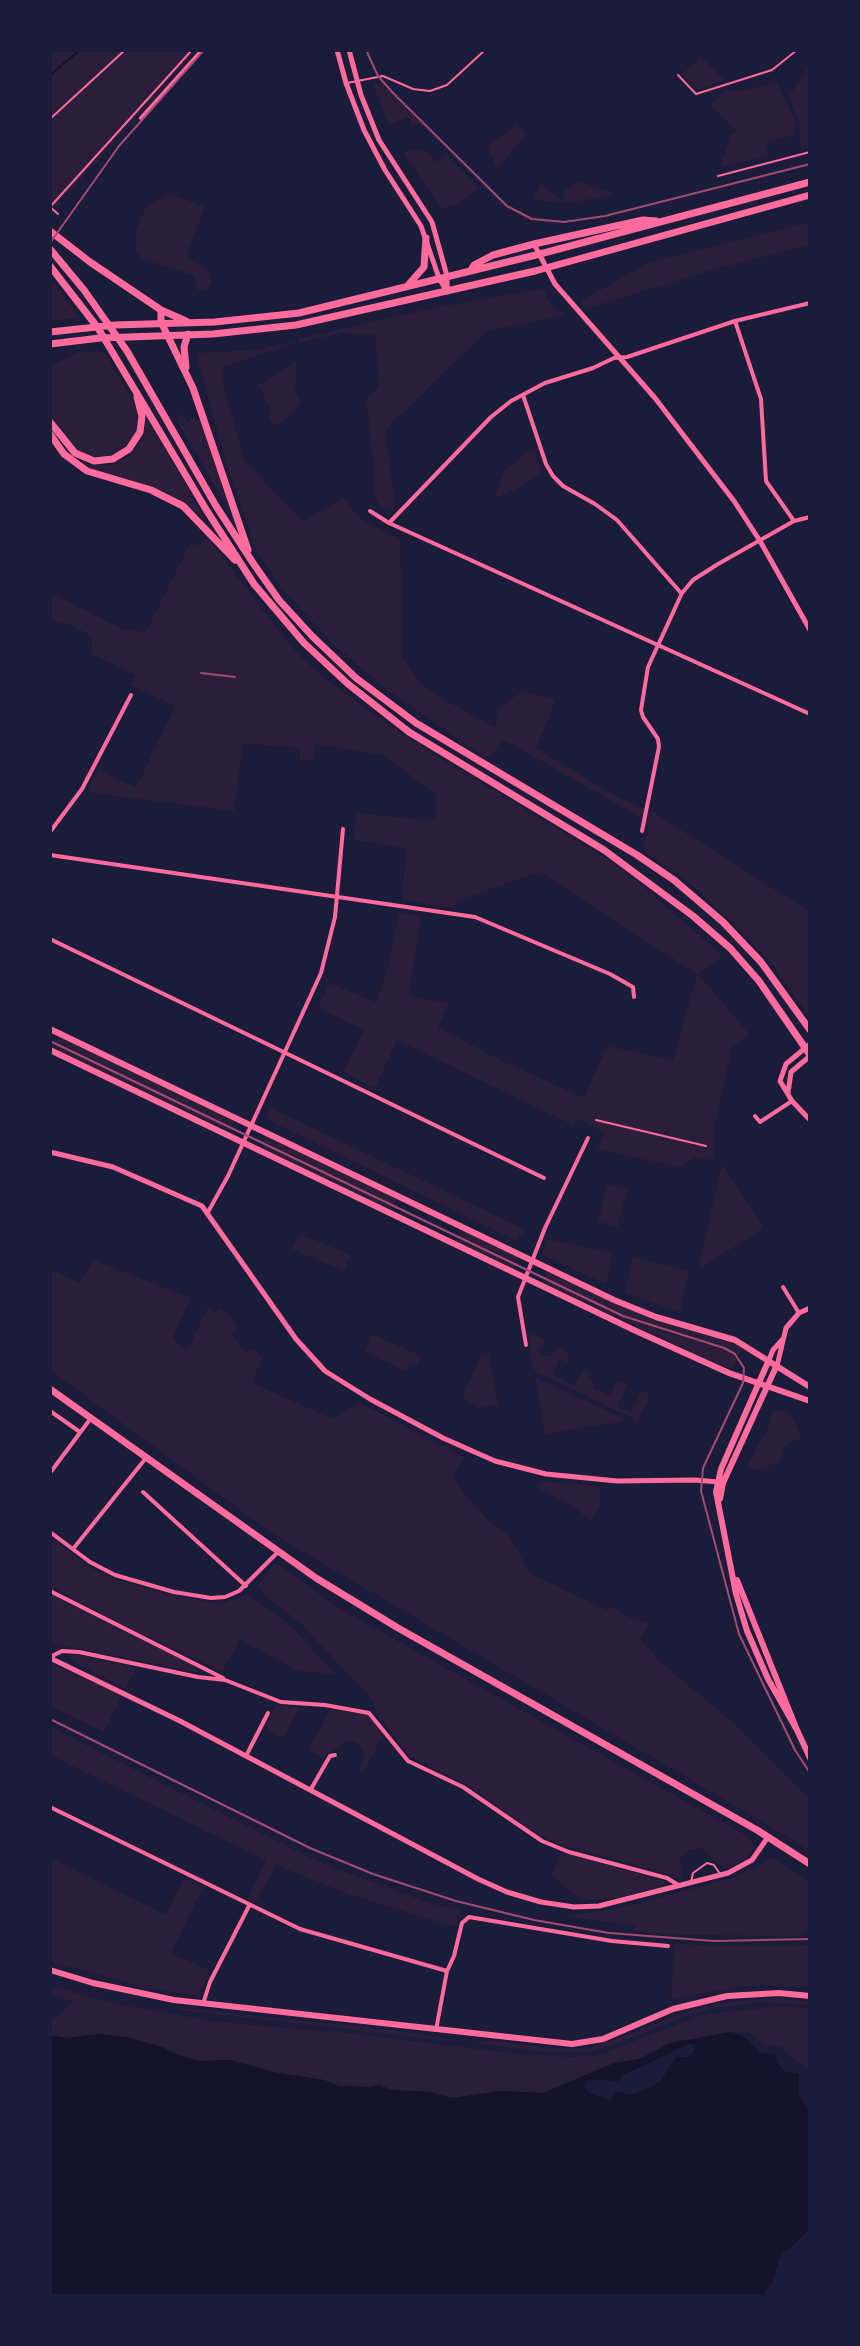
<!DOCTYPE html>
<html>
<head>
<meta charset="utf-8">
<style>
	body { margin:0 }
	#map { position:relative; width:860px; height:2346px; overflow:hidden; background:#1b1b3a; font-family:"Source Sans 3",sans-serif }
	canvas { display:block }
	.frame { position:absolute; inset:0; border:52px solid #1b1b3a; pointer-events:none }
</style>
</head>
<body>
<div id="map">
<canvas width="860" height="2346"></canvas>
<div class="frame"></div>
</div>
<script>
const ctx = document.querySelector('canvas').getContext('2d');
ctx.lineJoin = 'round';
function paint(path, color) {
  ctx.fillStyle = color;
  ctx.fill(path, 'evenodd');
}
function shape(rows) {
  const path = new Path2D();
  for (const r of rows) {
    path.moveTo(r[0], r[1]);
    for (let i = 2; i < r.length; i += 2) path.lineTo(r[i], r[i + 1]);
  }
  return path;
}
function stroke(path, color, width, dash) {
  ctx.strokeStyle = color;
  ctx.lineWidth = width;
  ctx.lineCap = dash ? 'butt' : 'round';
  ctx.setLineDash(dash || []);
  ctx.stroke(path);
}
paint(shape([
	[50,50,197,50,50,213],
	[701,57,724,80,697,90,682,74],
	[810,65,810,145,801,147,798,120,789,96],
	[381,83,407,110,423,125,411,124,407,117,389,126,373,84],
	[777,83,794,118,795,135,767,142,768,156,723,167,720,165,730,141,728,137,737,131,711,105,726,90,737,91],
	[517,125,526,134,497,169,487,145],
	[413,148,428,153,437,163,446,154,479,188,460,203,442,209,403,153],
	[542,182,550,192,563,200,565,190,580,182,617,194,569,203,543,201,533,198],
	[170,194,205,207,187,252,189,260,209,269,211,274,212,281,208,289,203,292,198,290,194,275,141,259,136,252,136,231,146,206],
	[810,222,810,245,701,273,586,309,581,301,648,263],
	[50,279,63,295,80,318,50,321],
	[535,290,544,290,550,305,566,315,487,331,385,430,395,507,388,510,379,505,375,497,375,479,366,398,379,387,375,335,341,333,299,343,297,339,433,308],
	[293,342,293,344,223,367,223,384,245,461,303,521,343,498,362,520,400,539,403,657,419,682,452,704,495,727,499,708,521,692,556,699,536,748,619,798,653,812,810,912,810,1018,773,965,730,920,687,881,646,853,643,848,649,828,638,816,506,741,501,740,492,756,487,758,390,692,332,643,280,586,256,550,226,462,197,357,197,353,254,350],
	[82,351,105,352,136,407,138,419,133,438,117,454,89,457,79,452,66,441,50,417,50,366],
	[297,361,295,392,301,403,286,420,273,426,268,416,272,412,258,385],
	[145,413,205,518,203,519,181,501,164,492,128,479,99,473,74,461,77,459,92,465,110,465,128,457,135,450,144,435],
	[177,415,182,415,188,422,191,419,197,418,201,423,232,515,183,431],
	[529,451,535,451,541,473,516,489,494,499,505,470],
	[208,538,271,621,299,655,325,679,415,743,622,868,723,956,698,974,750,1035,732,1048,713,1133,714,1160,694,1158,678,1167,599,1149,594,1146,600,1145,605,1133,577,1119,573,1125,397,1040,375,1088,343,1072,364,1030,318,1008,329,983,376,1002,388,967,399,913,421,916,409,996,449,1003,438,1027,496,1058,584,1098,607,1046,673,1060,697,974,540,872,456,901,455,908,402,900,406,848,354,840,356,813,435,821,437,795,383,755,316,744,314,760,307,761,300,760,300,748,243,743,234,811,92,793,88,790,98,770,136,788,175,706,131,685,135,675,92,654,92,637,72,625,50,620,50,592,122,629,146,632,191,541,198,546],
	[59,1036,235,1121,229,1131,53,1049],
	[271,1108,526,1230,523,1235,520,1234,517,1241,266,1119],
	[266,1136,398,1198,391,1211,261,1148],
	[722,1164,764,1228,702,1267,699,1266],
	[607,1184,627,1189,618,1227,598,1222],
	[461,1229,519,1257,514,1268,455,1242],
	[303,1235,351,1255,344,1271,292,1249,298,1236],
	[547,1239,613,1253,606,1284,542,1255],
	[633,1257,689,1271,680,1312,625,1293],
	[93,1260,191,1298,173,1337,186,1353,209,1305,215,1312,221,1308,232,1318,238,1329,232,1334,246,1353,253,1349,262,1358,252,1383,333,1419,359,1403,464,1457,452,1475,464,1494,490,1522,509,1536,531,1574,607,1610,609,1606,628,1617,650,1623,640,1638,658,1660,737,1726,810,1800,810,1850,273,1534,50,1370,50,1269,80,1283],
	[548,1270,631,1310,732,1342,742,1348,732,1369,713,1362,541,1282],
	[372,1334,421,1356,417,1365,410,1362,406,1371,365,1352],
	[532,1334,543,1339,546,1344,538,1349,541,1356,551,1356,558,1346,567,1351,569,1363,560,1359,553,1375,575,1385,583,1370,592,1374,588,1379,595,1383,594,1388,609,1395,617,1381,627,1384,618,1408,631,1412,642,1390,647,1393,649,1398,638,1421,536,1372,533,1368,528,1336],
	[482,1354,489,1355,498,1404,480,1408,462,1397],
	[537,1378,624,1419,621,1422,545,1434,535,1379],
	[774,1409,790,1413,802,1437,784,1446,780,1461,777,1463,759,1469,748,1469,746,1468,771,1422,769,1420],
	[540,1481,600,1487,600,1505,591,1520,564,1501,539,1489],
	[50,1537,91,1568,120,1581,170,1595,221,1604,248,1594,291,1626,335,1674,298,1671,240,1640,222,1672,116,1622,50,1586],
	[274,1565,279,1565,342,1610,749,1837,753,1843,753,1850,744,1861,724,1869,702,1848,688,1850,679,1859,683,1878,558,1844,526,1827,468,1785,408,1755,375,1711,374,1701,299,1622,262,1593,258,1585],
	[50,1593,193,1665,200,1673,57,1644,50,1647],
	[74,1654,136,1668,125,1689,74,1662,70,1657],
	[50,1662,122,1695,104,1732,50,1706],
	[276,1705,300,1707,283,1738,263,1727],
	[331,1709,366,1714,372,1718,383,1735,363,1774,359,1771,365,1755,362,1747,355,1741,347,1741,339,1745,323,1758,308,1750],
	[50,1727,321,1863,429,1903,459,1910,456,1927,351,1895,276,1865,255,1903,247,1900,266,1860,50,1755],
	[561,1852,665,1881,667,1884,619,1898,580,1900,552,1875],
	[50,1858,166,1915,184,1878,203,1887,171,1953,210,1971,198,1996,149,1988,50,1962],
	[769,1858,776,1859,810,1883,810,1931,801,1932,801,1936,682,1935,633,1931,636,1926,566,1916,611,1910,732,1878,764,1863],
	[675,1944,727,1946,810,1945,810,1987,752,1985,671,1999],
	[50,1986,126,2006,219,2022,347,2033,519,2054,571,2057,599,2055,704,2014,782,2006,810,2009,810,2069,793,2059,782,2047,764,2044,750,2033,731,2032,670,2043,640,2059,614,2063,543,2093,501,2091,452,2098,429,2092,392,2090,379,2085,370,2087,339,2086,324,2080,278,2073,229,2060,198,2061,176,2054,162,2047,126,2038,98,2034,66,2038,50,2035,50,2018,58,2017,72,2001,50,1994],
	[775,1998,810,2002,810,2005,764,2002,714,2008,685,2016,614,2045,590,2052,546,2052,472,2043,488,2041,555,2048,588,2048,612,2041,693,2009,727,2002],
	[182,2008,401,2031,442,2037,443,2040,180,2010]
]), '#2a1e3b');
paint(shape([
	[731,2032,744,2037,761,2053,775,2054,777,2063,784,2071,799,2074,799,2098,810,2109,810,2228,796,2243,781,2254,772,2283,762,2296,50,2296,50,2035,66,2038,98,2034,126,2037,162,2047,176,2054,198,2061,229,2060,278,2073,324,2080,339,2086,370,2087,379,2085,392,2090,429,2092,452,2098,501,2091,543,2093,614,2063,640,2059,670,2043],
	[689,2044,696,2045,692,2054,686,2057,676,2057,661,2080,646,2090,629,2095,618,2091,610,2100,591,2094,585,2089,586,2082,589,2079,619,2081,623,2075]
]), '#12122b');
stroke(shape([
	[50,75,80,50]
]), '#12122b', 2);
stroke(shape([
	[678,75,696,94,772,70,797,50],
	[347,83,383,76,413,89,430,91,447,85,485,50],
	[50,119,125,50],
	[718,176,810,152],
	[50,207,192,50],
	[50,207,58,214],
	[596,1120,706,1146],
	[691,1882,693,1873,707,1863,714,1865,720,1874]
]), '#ff6b9d', 2);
stroke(shape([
	[141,118,202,50],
	[735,321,761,399,766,481,794,521],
	[523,395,546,464,553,476,563,486,595,504,617,520,681,593],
	[370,511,389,523,810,714],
	[389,523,491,417,511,401,545,383,593,368,614,358,627,357,735,321,810,303],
	[642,831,659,747,658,739,643,717,641,710,648,667,682,593,693,580,718,564,794,521,810,517],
	[50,832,82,789,131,695],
	[50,855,475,917,610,974,633,987,634,997],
	[50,939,544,1178],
	[755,1116,760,1122,792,1101],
	[208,1212,228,1176,321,973,335,917,343,829],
	[783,1287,799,1313],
	[526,1345,518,1297,545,1228,588,1138],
	[50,1411,80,1432],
	[50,1473,91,1418],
	[143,1492,246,1586],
	[50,1532,90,1562,115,1575,174,1592,211,1598,225,1597,239,1591,278,1552],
	[73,1549,146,1458],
	[50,1591,223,1678],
	[50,1657,62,1651,79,1652,198,1677,225,1680,281,1702,325,1705,369,1713,408,1761,463,1787,542,1841,569,1852,667,1878,680,1886],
	[246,1756,268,1713],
	[311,1789,330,1756,335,1755],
	[50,1807,300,1929,447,1971],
	[203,2004,210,1982,249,1906],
	[436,2030,447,1971,454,1956,462,1923,469,1917,612,1941,668,1946]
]), '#ff6b9d', 4);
stroke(shape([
	[337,50,346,83,364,130,385,170,421,226,439,278,447,292],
	[349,50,361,95,379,140,432,222,447,276,447,290],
	[534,244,555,284,655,398,734,501,760,541,810,630],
	[810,1044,786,1064,780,1081,792,1101,810,1120],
	[788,1093,791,1072,810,1056],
	[50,1152,113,1167,202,1206,296,1339,325,1371,370,1399,443,1438,495,1461,546,1474,617,1481,695,1480,718,1482],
	[768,1362,773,1350,782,1340],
	[777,1366,786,1328,799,1313,810,1308],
	[50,1658,180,1721,478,1879,507,1892,541,1902,574,1907,599,1906,728,1873,752,1860,768,1837]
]), '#ff6b9d', 5);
stroke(shape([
	[50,1029,614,1300,656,1317,735,1340,810,1387],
	[50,1050,636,1331,729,1373,810,1401],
	[768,1362,721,1469,716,1492,736,1594,747,1631,768,1679,797,1730],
	[720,1499,723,1483,776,1367],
	[737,1580,797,1730,810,1758],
	[50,1970,93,1983,174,2000,572,2044,603,2039,673,2009,727,1996,779,1993,810,1996]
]), '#ff6b9d', 6);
stroke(shape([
	[50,1389,316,1578,398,1628,757,1830,810,1864]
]), '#ff6b9d', 7);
stroke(shape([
	[50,231,90,262,161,310,186,321],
	[50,249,84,290,127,351,216,506,253,563,279,600,312,636,356,678,416,723,637,855,674,880,723,922,761,962,810,1030],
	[50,266,98,328,207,511,254,584,304,643,348,684,409,732,604,850,693,916,730,948,759,981,810,1055],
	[471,270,474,265,493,255,534,244,643,220,656,221],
	[409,284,424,267,426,238],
	[161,310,161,322,193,388,248,550],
	[50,332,115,325,215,322,299,313,540,254,810,182],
	[50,344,100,338,213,334,296,325,535,271,810,195],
	[186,367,184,347,188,334],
	[50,422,75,453,94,461,113,459,129,449,140,432,142,416,137,397],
	[50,434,64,454,87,471,151,490,183,506,235,560]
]), '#ff6b9d', 7);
stroke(shape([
	[366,50,378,76,393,93,507,206,532,219,564,222,605,216,810,164],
	[50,243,119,146,204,50],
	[201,673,235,677],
	[50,1041,623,1316,724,1348,735,1354,744,1368,743,1383,703,1468,701,1491,739,1634,795,1750,810,1773]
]), '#a44b75', 2);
stroke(shape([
	[50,1719,310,1848,373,1874,456,1901,534,1920,609,1933,714,1941,810,1939]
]), '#a44b75', 2);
</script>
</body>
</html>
